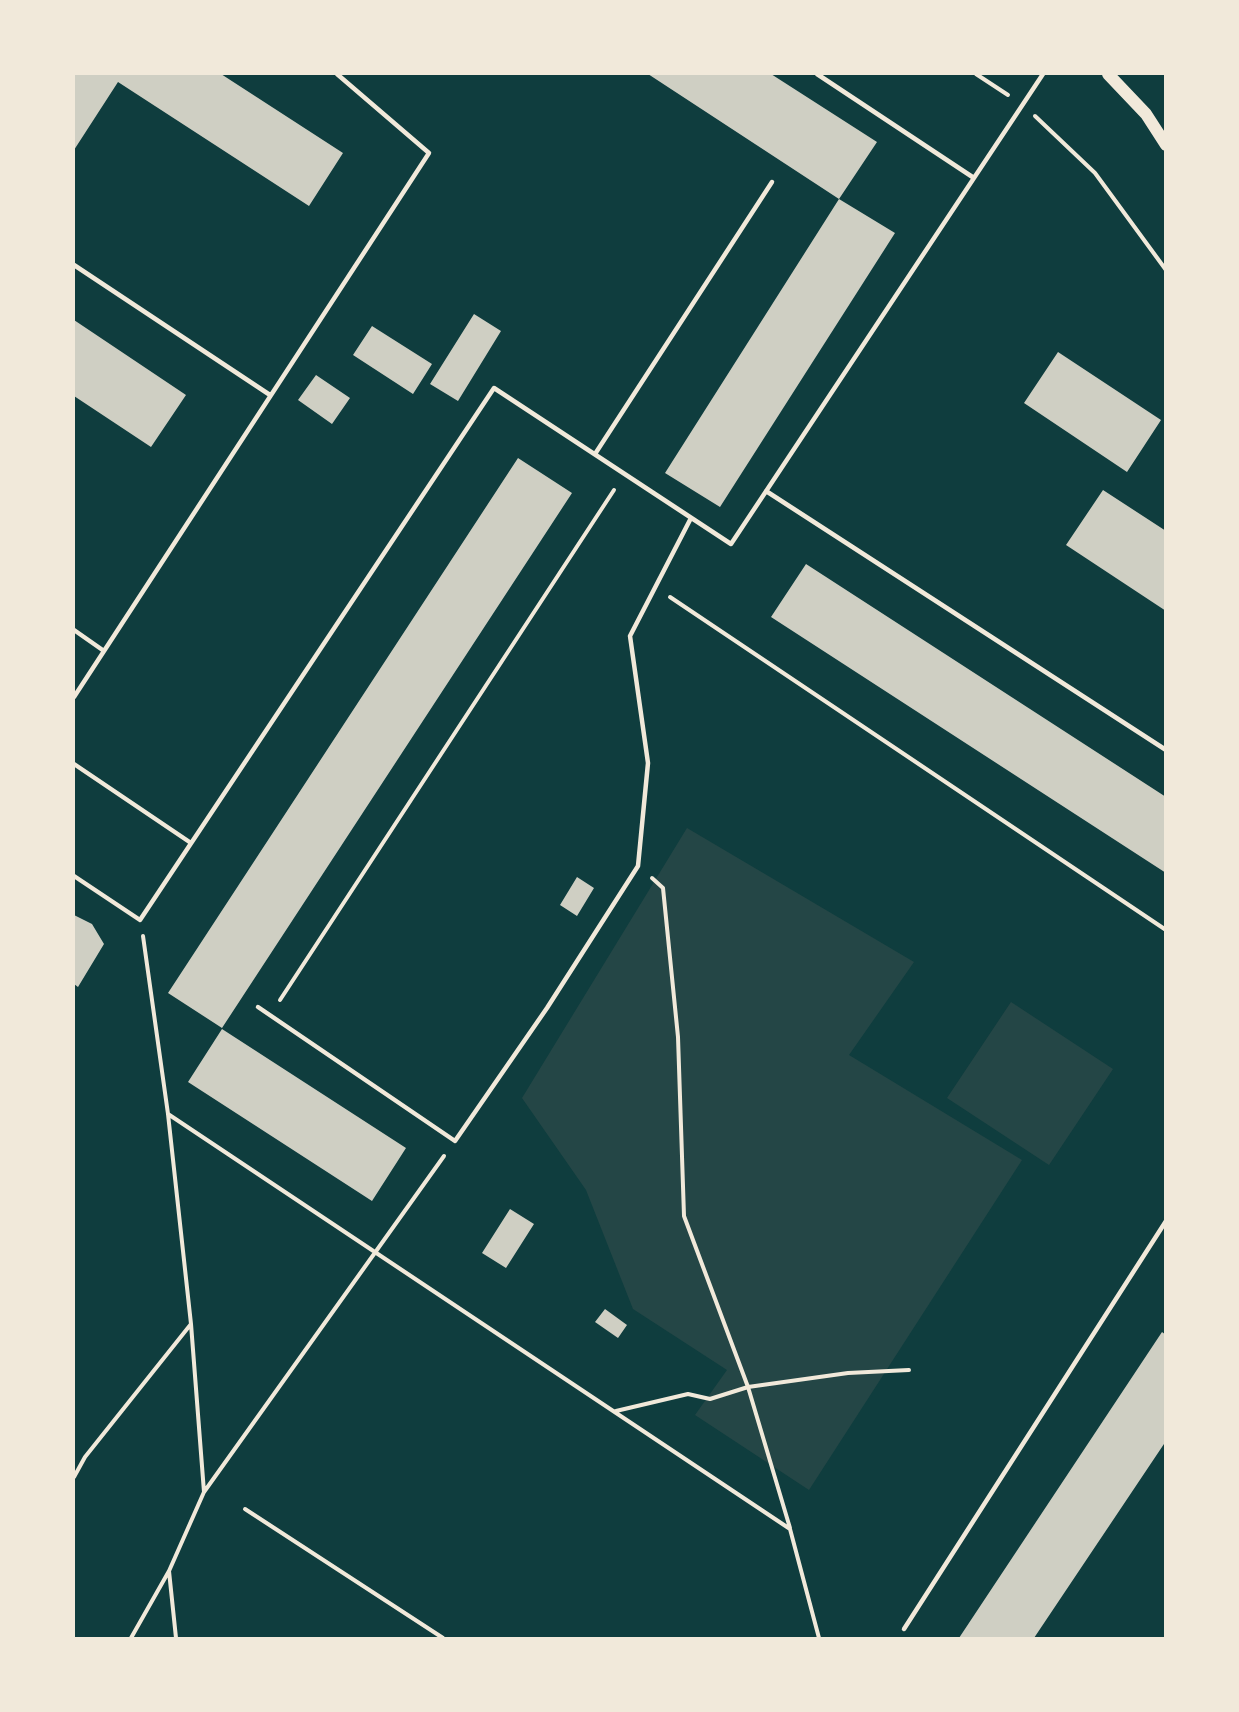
<!DOCTYPE html>
<html>
<head>
<meta charset="utf-8">
<style>
	body { margin:0 }
	#map { position:relative; width:1239px; height:1712px; overflow:hidden; background:#0f3d3e; font-family:"Sofia Sans Condensed",sans-serif }
	canvas { display:block }
	.frame { position:absolute; inset:0; border:75px solid #f1e9da; pointer-events:none }
</style>
</head>
<body>
<div id="map">
<canvas width="1239" height="1712"></canvas>
<div class="frame"></div>
</div>
<script>
const ctx = document.querySelector('canvas').getContext('2d');
ctx.lineJoin = 'round';
function paint(path, color) {
  ctx.fillStyle = color;
  ctx.fill(path, 'evenodd');
}
function shape(rows) {
  const path = new Path2D();
  for (const r of rows) {
    path.moveTo(r[0], r[1]);
    for (let i = 2; i < r.length; i += 2) path.lineTo(r[i], r[i + 1]);
  }
  return path;
}
function stroke(path, color, width, dash) {
  ctx.strokeStyle = color;
  ctx.lineWidth = width;
  ctx.lineCap = dash ? 'butt' : 'round';
  ctx.setLineDash(dash || []);
  ctx.stroke(path);
}
paint(shape([
	[687,828,914,962,849,1055,1022,1160,809,1490,695,1415,727,1370,633,1309,586,1190,522,1098],
	[1011,1002,1113,1069,1049,1165,947,1098]
]), '#244646');
paint(shape([
	[74,74,221,74,343,153,309,206,118,82,74,150],
	[648,74,771,74,877,142,839,199,895,233,720,507,665,473,839,199],
	[474,314,501,331,458,401,430,384],
	[74,320,186,395,151,447,74,396],
	[372,326,432,364,413,394,353,355],
	[1058,352,1161,420,1127,472,1024,403],
	[316,375,350,398,332,424,298,400],
	[518,458,572,493,222,1028,168,993],
	[1103,490,1166,531,1166,611,1066,545],
	[806,564,1166,797,1166,873,771,617],
	[577,877,594,888,577,916,560,905],
	[74,915,92,924,104,944,78,987,74,984],
	[222,1029,406,1148,372,1201,188,1082],
	[510,1209,534,1224,506,1268,482,1253],
	[605,1309,627,1325,618,1338,595,1322],
	[1162,1332,1166,1335,1166,1441,1034,1638,959,1638]
]), '#cfcfc3');
stroke(shape([
	[976,74,1008,95],
	[1035,116,1095,173,1166,270],
	[670,597,1166,930],
	[652,878,663,888,678,1037,684,1216,748,1387,790,1528],
	[143,936,168,1114,191,1324,204,1492,169,1571,176,1638],
	[280,1000,614,490],
	[168,1114,790,1529,819,1638],
	[616,1411,688,1394,710,1399,748,1387,848,1373,909,1370],
	[74,1477,85,1457,191,1324],
	[204,1492,444,1156],
	[245,1509,443,1638],
	[131,1638,169,1571]
]), '#f1e9da', 4);
stroke(shape([
	[817,74,974,178],
	[74,265,270,395],
	[595,454,772,182],
	[766,491,1166,750],
	[74,630,104,651],
	[74,697,429,153,337,74],
	[74,764,191,843],
	[74,876,140,920,494,388,731,544,1043,74],
	[258,1007,455,1141,547,1008,638,866,648,763,630,636,691,518],
	[904,1629,1166,1221]
]), '#f1e9da', 4.5);
stroke(shape([
	[1108,74,1146,114,1166,145]
]), '#f1e9da', 12);
</script>
</body>
</html>
